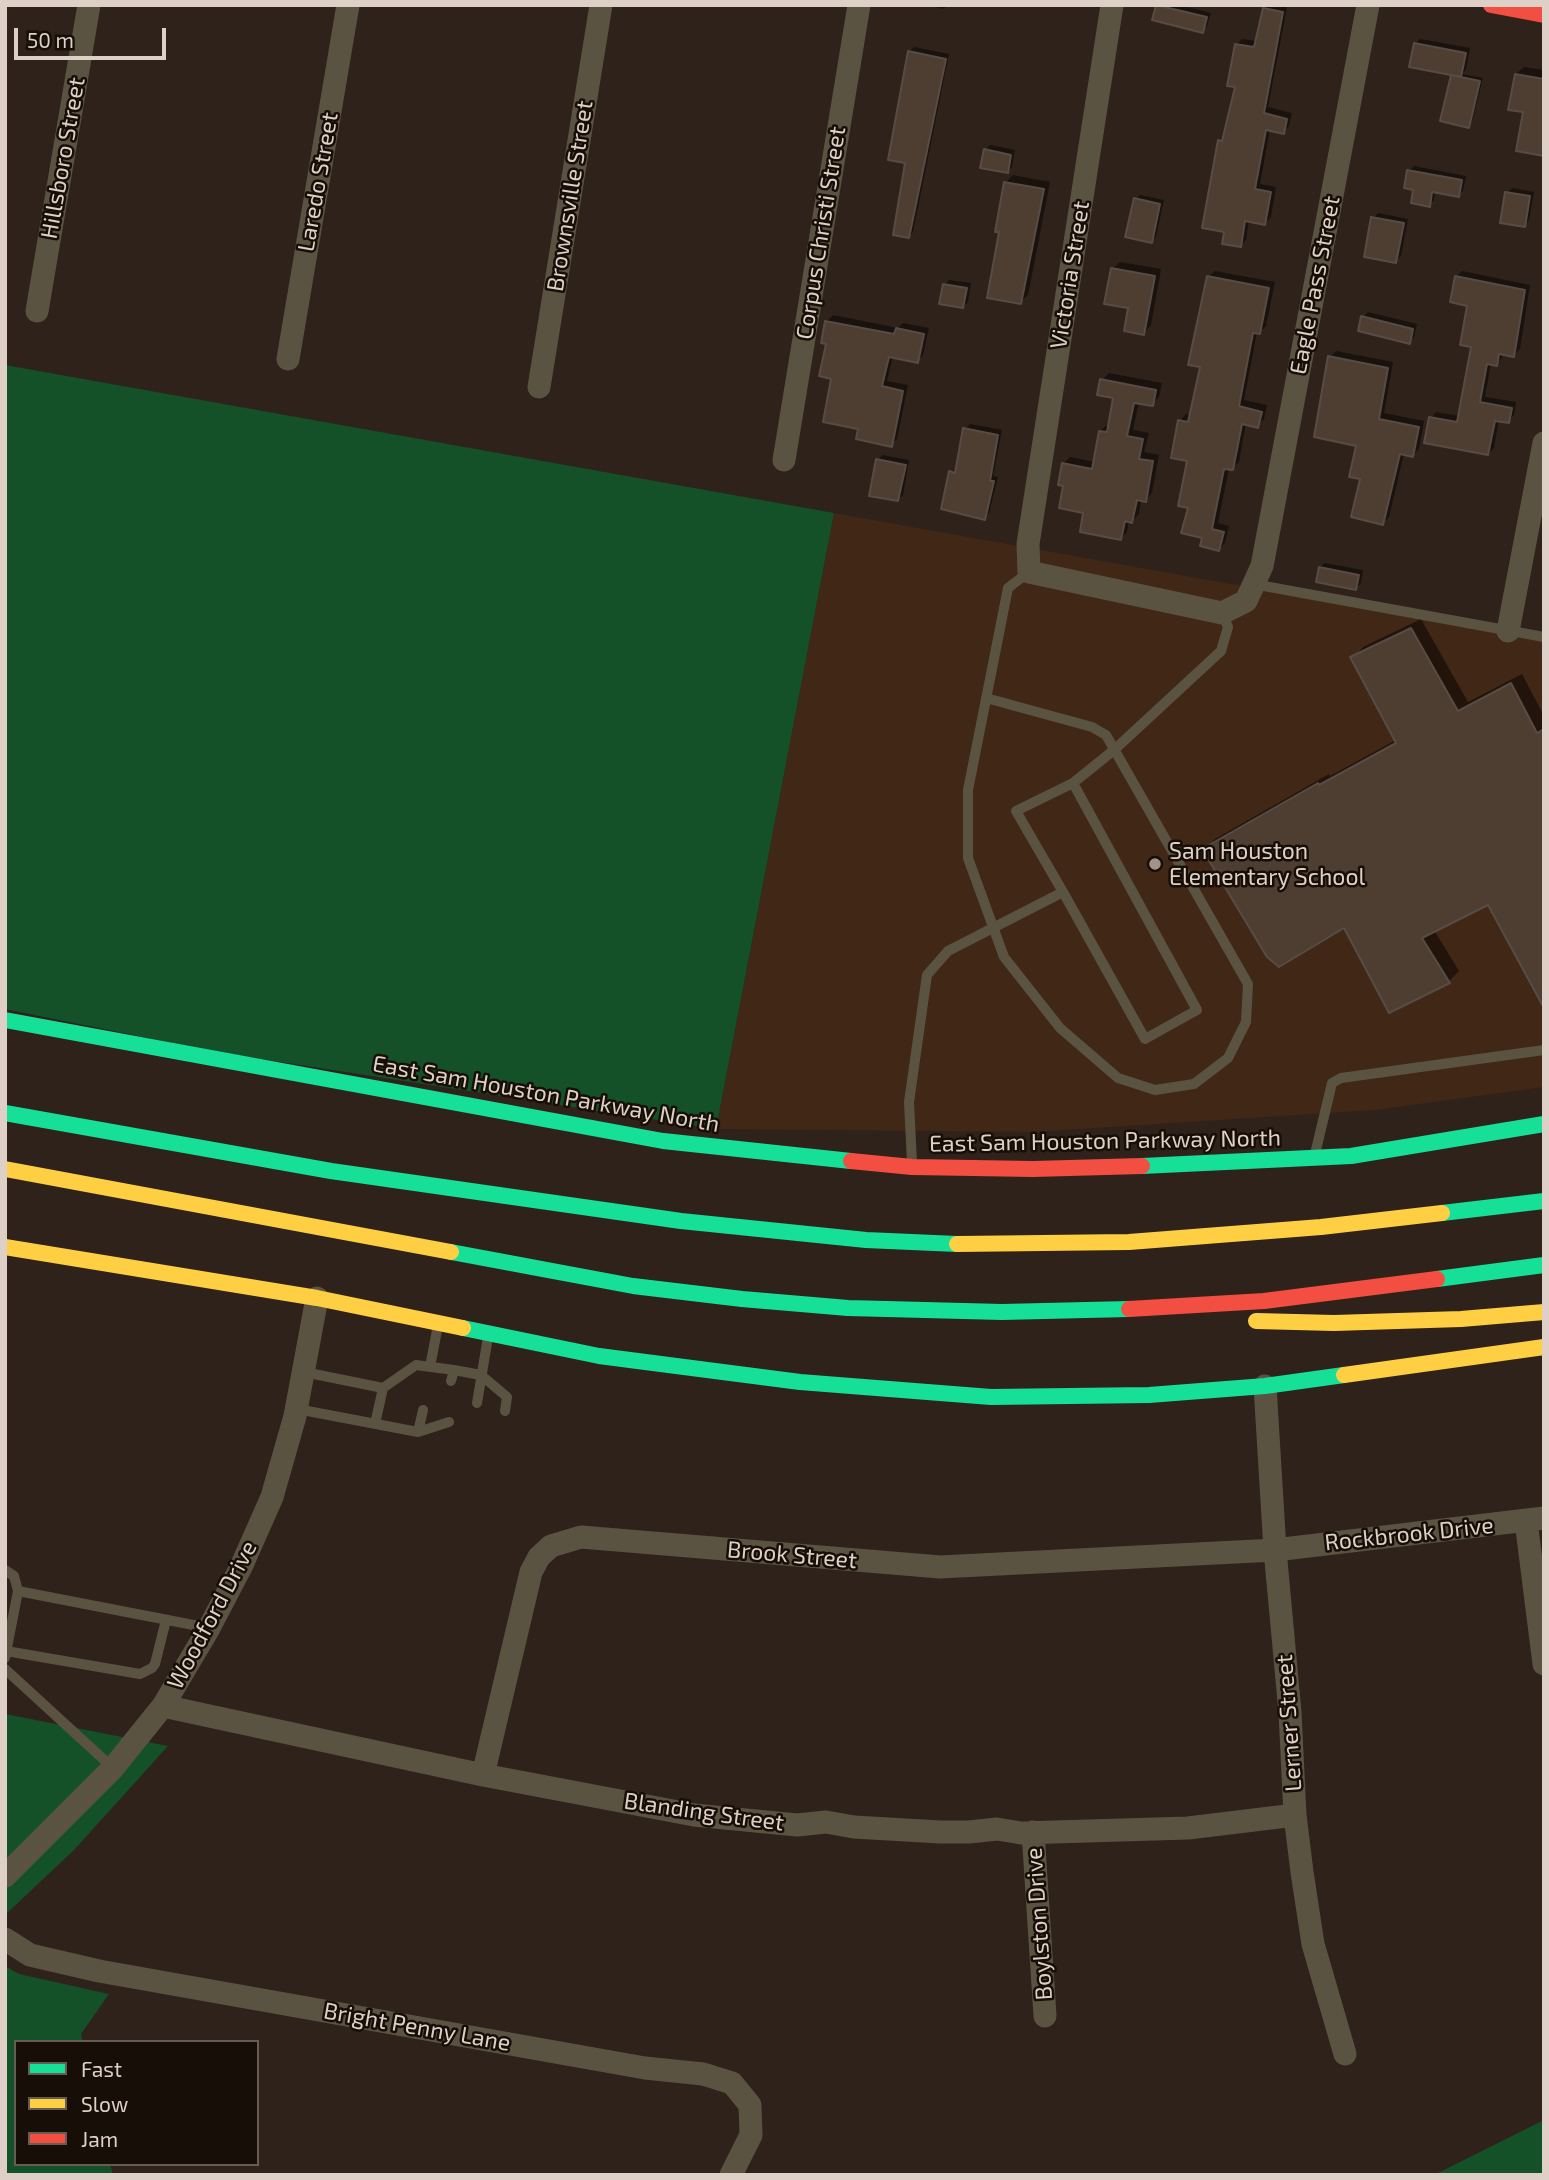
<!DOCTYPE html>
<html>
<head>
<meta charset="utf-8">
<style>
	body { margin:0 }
	#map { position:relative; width:1549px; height:2180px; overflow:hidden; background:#2f221a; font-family:"Exo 2",sans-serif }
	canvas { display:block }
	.frame { position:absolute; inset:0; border:7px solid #ded0c6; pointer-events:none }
	.legend { position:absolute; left:14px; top:2040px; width:245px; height:126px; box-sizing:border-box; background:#170e07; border:2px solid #675c53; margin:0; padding:9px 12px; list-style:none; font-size:21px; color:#ded0c6 }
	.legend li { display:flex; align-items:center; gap:14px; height:35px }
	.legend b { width:35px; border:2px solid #675c53 }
	.scale { position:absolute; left:14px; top:28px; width:152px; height:32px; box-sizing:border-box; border:4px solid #ded0c6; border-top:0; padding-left:9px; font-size:21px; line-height:24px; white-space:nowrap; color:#ded0c6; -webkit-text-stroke:5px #170e07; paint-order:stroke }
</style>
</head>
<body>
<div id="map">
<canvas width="1549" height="2180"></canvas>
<div class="frame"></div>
<ul class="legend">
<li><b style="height:9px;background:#16e098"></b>Fast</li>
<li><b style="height:9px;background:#ffcf43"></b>Slow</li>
<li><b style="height:9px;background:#f24e42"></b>Jam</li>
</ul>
<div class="scale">50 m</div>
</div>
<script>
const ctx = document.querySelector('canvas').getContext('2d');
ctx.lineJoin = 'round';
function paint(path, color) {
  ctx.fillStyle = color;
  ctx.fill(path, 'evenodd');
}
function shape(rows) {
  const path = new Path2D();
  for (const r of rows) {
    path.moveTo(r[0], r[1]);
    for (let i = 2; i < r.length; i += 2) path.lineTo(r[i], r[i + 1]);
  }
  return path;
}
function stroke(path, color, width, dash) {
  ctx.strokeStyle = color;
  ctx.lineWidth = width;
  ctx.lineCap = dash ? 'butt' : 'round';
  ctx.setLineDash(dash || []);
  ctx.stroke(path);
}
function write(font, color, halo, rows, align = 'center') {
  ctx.font = font + ' "Exo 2",sans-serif';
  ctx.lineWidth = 5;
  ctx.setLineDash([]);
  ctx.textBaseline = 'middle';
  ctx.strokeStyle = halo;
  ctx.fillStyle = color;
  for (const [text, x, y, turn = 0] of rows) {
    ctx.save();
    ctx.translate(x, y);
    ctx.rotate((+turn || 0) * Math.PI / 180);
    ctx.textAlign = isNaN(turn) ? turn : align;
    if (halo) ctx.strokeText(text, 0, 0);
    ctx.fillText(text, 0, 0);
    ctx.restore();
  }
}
paint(shape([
	[834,513,1544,640,1544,1087,1375,1110,1033,1132,716,1129]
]), '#412715');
paint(shape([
	[5,365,834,513,716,1129,222,1053,5,1009],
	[5,1714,168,1746,74,1850,5,1915],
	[5,1966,19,1974,109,1994,81,2034,83,2042,16,2042,16,2164,110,2164,113,2175,5,2175],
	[1544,2120,1544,2175,1434,2175]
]), '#145028');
paint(shape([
	[926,5,948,5,944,9],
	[1179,5,1211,13,1207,26,1203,31,1158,6],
	[1268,5,1287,7,1268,107,1292,113,1289,126,1283,132,1270,129,1260,184,1276,187,1271,217,1265,223,1249,220,1246,240,1240,246,1226,231,1220,140,1225,135,1237,86,1236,45,1242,39,1257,41,1265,9],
	[1420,39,1470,48,1466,70,1462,74,1483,78,1472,122,1469,126,1452,76,1415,44],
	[914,47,949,54,913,232,909,237,907,162,909,52],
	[1524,67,1544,70,1544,154,1525,111,1516,74],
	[990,145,1015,150,1012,167,1007,172,985,150],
	[1414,166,1466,176,1463,191,1458,195,1435,191,1434,200,1429,205,1415,188,1409,171],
	[1013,175,1050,182,1028,295,1020,302,1001,231,1006,182],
	[1512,188,1534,192,1529,220,1524,225,1507,193],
	[1140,195,1164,200,1156,237,1151,241,1136,199],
	[1378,213,1408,219,1401,256,1396,261,1373,218],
	[1120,262,1161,269,1151,325,1144,333,1112,269],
	[1215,271,1275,282,1266,326,1260,332,1257,332,1244,400,1267,405,1264,419,1257,426,1246,423,1239,462,1232,468,1229,468,1218,523,1229,526,1225,543,1219,549,1204,537,1190,507,1189,460,1180,421,1186,414,1191,415,1202,366,1208,277],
	[1462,271,1530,285,1520,349,1514,355,1503,353,1502,358,1496,364,1491,363,1485,397,1516,402,1514,415,1508,421,1499,419,1494,448,1488,454,1431,418,1436,412,1459,416,1473,345,1469,304,1456,277],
	[949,280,971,283,968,302,963,306,945,284],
	[1368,312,1417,324,1414,337,1409,342,1363,317],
	[833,315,898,328,903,323,929,328,923,355,917,361,893,356,887,381,908,385,897,439,891,445,860,427,833,377,827,321],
	[1336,351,1393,362,1384,413,1424,421,1419,449,1413,455,1404,453,1389,517,1383,523,1362,478,1358,444,1330,357],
	[1109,373,1162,383,1159,397,1152,404,1139,402,1133,430,1149,433,1144,452,1159,455,1152,493,1145,500,1141,499,1139,514,1132,521,1129,520,1127,532,1120,539,1086,512,1063,464,1070,457,1095,462,1100,431,1107,425,1110,425,1115,397,1102,380],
	[970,424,1002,430,993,476,998,477,989,513,985,518,951,472,958,468,965,429],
	[882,455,909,460,903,495,898,500,878,460],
	[1325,563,1363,570,1361,583,1356,588,1320,567],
	[1421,619,1468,702,1522,674,1544,716,1544,1004,1489,902,1434,930,1459,971,1449,981,1390,1011,1345,926,1205,849,1215,839,1329,774,1330,776,1396,740,1353,658,1363,647]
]), '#0007');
const building = shape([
	[1156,5,1207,17,1203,33,1152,20,1156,5],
	[1263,8,1283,12,1264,113,1287,119,1284,134,1266,130,1255,189,1271,192,1265,225,1245,221,1241,247,1222,244,1224,232,1202,228,1218,140,1222,141,1235,87,1227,86,1235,44,1254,47,1263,8],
	[1414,43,1466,53,1461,77,1409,67,1414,43],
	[908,51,946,59,909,238,893,235,905,163,888,160,908,51],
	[1515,74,1544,79,1544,156,1516,151,1523,112,1508,110,1515,74],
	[1451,75,1480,81,1469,128,1440,121,1451,75],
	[984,149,1011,155,1008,173,980,168,984,149],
	[1407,170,1462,180,1459,197,1432,192,1430,207,1411,203,1413,190,1404,188,1407,170],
	[1004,182,1044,189,1021,304,987,298,999,232,995,232,1004,182],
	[1505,192,1530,196,1525,227,1500,223,1505,192],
	[1134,198,1160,204,1152,243,1125,237,1134,198],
	[1371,217,1404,223,1396,263,1364,257,1371,217],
	[1111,268,1155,276,1144,335,1124,331,1128,308,1104,304,1111,268],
	[1207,276,1269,288,1260,334,1253,333,1239,406,1262,412,1258,428,1242,424,1233,470,1224,469,1212,529,1224,532,1219,551,1200,546,1202,538,1181,533,1188,508,1178,506,1187,461,1171,458,1178,420,1188,422,1200,367,1188,365,1207,276],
	[1455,276,1525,290,1514,357,1499,354,1497,366,1487,364,1480,402,1512,408,1509,423,1495,421,1488,455,1424,443,1429,417,1457,422,1471,347,1460,345,1467,306,1450,302,1455,276],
	[943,284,967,288,963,308,939,304,943,284],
	[1361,316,1413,329,1410,344,1358,331,1361,316],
	[825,321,894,334,896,328,924,334,918,363,889,357,882,386,903,391,892,447,856,439,858,429,823,422,831,379,819,376,826,344,821,343,825,321],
	[1328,356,1388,368,1379,419,1419,427,1413,457,1400,454,1383,525,1351,517,1360,479,1349,477,1356,446,1314,437,1328,356],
	[1100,379,1156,390,1153,406,1134,403,1127,436,1143,439,1139,459,1153,461,1146,502,1137,500,1132,523,1125,521,1121,540,1080,532,1083,513,1059,508,1063,486,1058,485,1062,463,1092,469,1099,431,1107,432,1113,398,1097,395,1100,379],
	[963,428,998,435,990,481,994,481,985,520,941,509,949,471,955,473,963,428],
	[876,459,906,465,898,501,869,496,876,459],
	[1319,567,1359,575,1356,590,1316,582,1319,567],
	[1411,628,1458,711,1511,683,1537,733,1544,729,1544,1008,1488,905,1422,938,1450,983,1389,1013,1344,928,1279,967,1267,957,1202,849,1318,783,1319,785,1396,743,1350,657,1411,628]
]);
paint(building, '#4e3e31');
stroke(building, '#574c45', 2);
stroke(shape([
	[1253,584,1544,637],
	[986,698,1092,727,1106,735,1248,984,1246,1022,1228,1058,1194,1084,1155,1090,1118,1078,1060,1028,1004,957,968,858,968,790,1008,588,1029,572],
	[1073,783,1114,750,1221,651,1228,627,1222,613],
	[1315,1154,1332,1083,1341,1078,1544,1050],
	[912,1163,909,1102,927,975,948,951,1063,892,1145,1039,1197,1010,1073,783,1016,811,1063,892],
	[430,1367,438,1325],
	[304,1372,383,1388,416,1365,454,1370],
	[451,1381,454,1370,481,1375,507,1397,505,1411],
	[477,1403,488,1337],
	[297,1409,418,1432,449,1422],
	[375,1424,383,1388],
	[418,1432,423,1410],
	[5,1570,14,1576,18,1591,5,1658],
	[18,1591,209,1628],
	[6,1651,140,1674,152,1668,155,1664,166,1620],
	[5,1669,113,1768]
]), '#5b5341', 10);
stroke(shape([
	[1112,5,1028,544,1029,572,1222,613,1246,601,1262,566,1368,5],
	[37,311,89,5],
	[288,359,348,5],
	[539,387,601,5],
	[784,460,859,5],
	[1508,631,1544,443],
	[1265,1386,1275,1550,1290,1712,1295,1815,1302,1872,1313,1944,1345,2054],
	[1526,1521,1544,1664],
	[163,1706,483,1775,694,1815,797,1825,826,1822,854,1827,940,1832,969,1832,997,1829,1021,1833,1188,1828,1295,1815],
	[483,1775,531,1572,539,1557,551,1546,581,1537,940,1567,1275,1550,1544,1518],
	[1033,1832,1045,2016],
	[5,1876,113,1768,163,1706,208,1630,241,1567,272,1497,295,1416,317,1298],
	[5,1939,30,1955,99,1971,645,2068,703,2074,732,2083,750,2105,751,2135,731,2175]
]), '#5b5341', 23);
stroke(shape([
	[5,1020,663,1141,851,1161],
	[5,1113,331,1171,681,1221,866,1240,957,1244],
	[1142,1166,1351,1156,1544,1124],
	[1442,1213,1544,1201],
	[451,1252,633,1286,742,1299,848,1308,1002,1312,1129,1309],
	[1437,1279,1544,1265],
	[463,1328,599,1356,800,1382,991,1397,1149,1395,1265,1386,1344,1375]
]), '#16e098', 16);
stroke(shape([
	[5,1169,451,1252],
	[957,1244,1129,1242,1321,1227,1442,1213],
	[5,1247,317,1298,463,1328],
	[1256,1321,1334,1323,1461,1319,1544,1312],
	[1344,1375,1544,1347]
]), '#ffcf43', 16);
stroke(shape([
	[1491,5,1544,15],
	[851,1161,912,1167,1033,1169,1142,1166],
	[1129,1309,1264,1301,1437,1279]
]), '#f24e42', 16);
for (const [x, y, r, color] of [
	[1155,864,7,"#a1938a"]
]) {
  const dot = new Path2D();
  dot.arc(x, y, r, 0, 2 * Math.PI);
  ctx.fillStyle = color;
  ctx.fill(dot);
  stroke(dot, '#170e07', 2.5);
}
write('23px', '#ded0c6', '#170e07', [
	["Hillsboro Street",63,158,-80],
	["Laredo Street",318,182,-80],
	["Brownsville Street",570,196,-81],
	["Corpus Christi Street",821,233,-81],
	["Victoria Street",1070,275,-81],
	["Eagle Pass Street",1315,285,-79],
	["East Sam Houston Parkway North",546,1094,10],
	["East Sam Houston Parkway North",1105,1141,-1],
	["Rockbrook Drive",1409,1534,-6],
	["Brook Street",792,1555,5],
	["Woodford Drive",212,1615,-62],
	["Lerner Street",1289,1723,-94],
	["Blanding Street",704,1812,8],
	["Boylston Drive",1039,1924,-94],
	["Bright Penny Lane",417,2027,10]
]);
write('23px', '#ded0c6', '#170e07', [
	["Sam Houston",1169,851],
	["Elementary School",1169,877]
], 'left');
</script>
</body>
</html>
